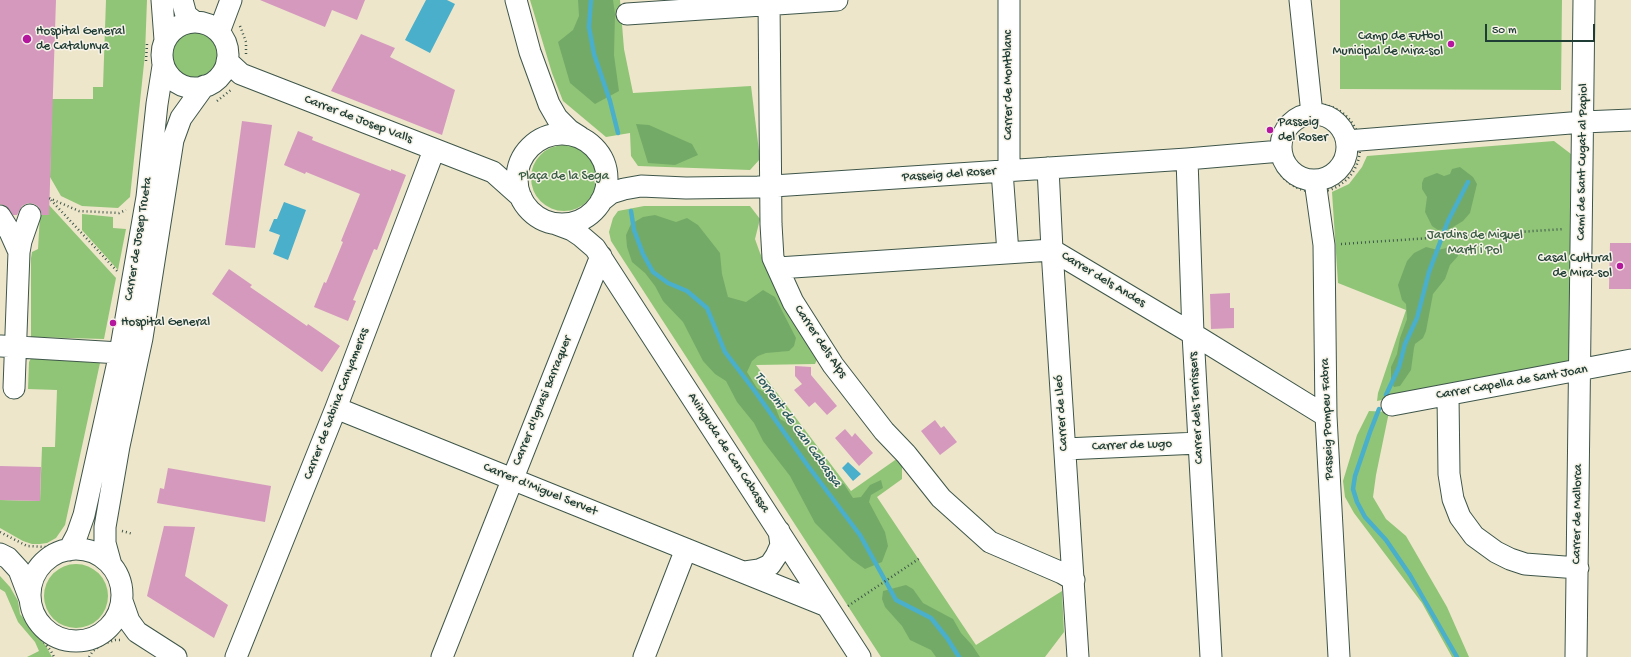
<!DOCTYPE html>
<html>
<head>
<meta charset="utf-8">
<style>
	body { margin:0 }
	#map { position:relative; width:1631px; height:657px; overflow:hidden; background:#ede6ca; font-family:"Gochi Hand",sans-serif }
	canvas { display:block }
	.scale { position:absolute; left:1485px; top:24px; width:110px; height:18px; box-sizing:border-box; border:2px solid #1f3d34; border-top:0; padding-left:5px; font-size:12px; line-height:14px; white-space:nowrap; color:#1f3d34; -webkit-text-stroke:3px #f7f3e8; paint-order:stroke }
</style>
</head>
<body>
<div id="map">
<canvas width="1631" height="657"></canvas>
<div class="scale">50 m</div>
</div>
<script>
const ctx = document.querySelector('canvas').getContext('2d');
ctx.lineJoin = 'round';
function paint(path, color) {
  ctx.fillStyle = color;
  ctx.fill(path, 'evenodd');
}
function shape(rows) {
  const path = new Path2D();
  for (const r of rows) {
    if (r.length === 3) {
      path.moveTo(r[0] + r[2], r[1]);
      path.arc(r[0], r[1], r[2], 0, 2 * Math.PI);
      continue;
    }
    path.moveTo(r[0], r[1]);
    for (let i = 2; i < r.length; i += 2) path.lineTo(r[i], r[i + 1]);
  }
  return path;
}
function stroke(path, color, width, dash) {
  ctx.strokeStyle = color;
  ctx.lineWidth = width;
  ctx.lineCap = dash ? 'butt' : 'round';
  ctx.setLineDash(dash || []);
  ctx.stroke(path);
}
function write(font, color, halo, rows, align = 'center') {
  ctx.font = font + ' "Gochi Hand",sans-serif';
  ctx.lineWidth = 3;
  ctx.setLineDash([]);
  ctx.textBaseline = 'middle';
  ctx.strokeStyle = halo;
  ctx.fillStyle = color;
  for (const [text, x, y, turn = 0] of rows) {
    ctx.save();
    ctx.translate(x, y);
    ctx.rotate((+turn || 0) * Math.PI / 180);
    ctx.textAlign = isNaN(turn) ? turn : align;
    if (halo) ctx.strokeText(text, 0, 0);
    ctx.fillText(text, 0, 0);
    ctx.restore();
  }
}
paint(shape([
	[106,0,147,0,145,54,130,197,118,208,82,206,61,196,50,177,52,99,93,99,93,87,103,87],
	[530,0,620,0,624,49,633,93,751,86,760,159,750,170,638,166,631,156,630,133,606,137,563,101,552,73],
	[1340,0,1562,0,1561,90,1340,89],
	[195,54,26],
	[1554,141,1571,154,1569,362,1377,401,1378,393,1406,310,1338,283,1332,192,1349,184,1362,167,1367,156],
	[564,178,33],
	[49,205,116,278,104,339,31,337,31,258,32,252,38,249,40,215,49,215],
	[644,206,750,206,760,219,755,239,760,253,769,273,818,357,815,364,756,365,851,491,898,458,902,466,902,479,877,497,976,645,1062,591,1064,632,1045,657,881,657,611,241,609,232,613,218,618,211],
	[82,214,113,217,113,228,126,229,118,270,82,230],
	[31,358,100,363,65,525,56,538,47,543,40,544,32,544,23,541,0,528,0,500,40,501,42,447,55,447,57,390,28,389,29,362],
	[1369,411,1389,412,1376,475,1373,497,1386,519,1406,536,1447,607,1469,657,1452,657,1422,603,1354,513,1345,497,1343,481,1357,435],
	[76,596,32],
	[0,576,10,587,18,601,20,614,46,646,52,657,27,657,39,651,35,642,18,622,5,592,0,589]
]), '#90c577');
paint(shape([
	[578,0,613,0,615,14,614,55,619,91,595,104,570,83,558,42,573,30,579,16],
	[636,124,649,125,692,144,698,155,675,165,648,163],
	[1460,167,1473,177,1477,184,1470,213,1463,221,1450,229,1438,230,1432,226,1425,212,1427,197,1422,189,1422,183,1424,178,1437,173,1444,176,1450,174,1452,169],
	[655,215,676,222,687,218,698,225,720,253,722,274,728,297,746,302,763,290,775,297,796,338,794,346,789,351,766,353,758,356,752,361,747,372,757,388,767,394,774,404,780,419,793,426,802,444,812,456,821,463,831,479,844,484,853,498,861,497,870,485,881,480,883,488,871,495,869,502,885,532,888,546,882,562,865,569,851,559,815,523,790,476,763,441,754,423,737,402,726,381,715,374,703,361,683,322,663,301,655,286,645,273,632,262,627,247,626,235,631,224,643,217],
	[1454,246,1459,247,1460,250,1458,256,1450,265,1445,279,1433,294,1426,331,1423,338,1415,344,1414,348,1411,370,1400,386,1394,387,1391,382,1391,367,1397,354,1400,338,1407,319,1406,304,1402,300,1398,285,1407,261,1414,253,1426,247,1438,250],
	[906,585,913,589,923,603,953,619,961,633,972,645,980,657,936,657,931,650,910,640,902,626,885,607,882,599,883,591]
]), '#74aa68');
paint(shape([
	[426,0,447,0,455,4,430,53,405,40],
	[284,202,306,210,288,260,273,254,280,235,269,231,274,219,277,219],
	[848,462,861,474,853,481,842,468]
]), '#4aafca');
stroke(shape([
	[591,0,589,27,594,54,610,101,618,133],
	[631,211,634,230,643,254,653,272,668,283,687,291,707,308,725,352,754,390,808,466,860,535,896,600,931,618,947,638,959,657],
	[1386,395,1399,367,1405,344,1417,318,1429,272,1448,221,1468,182],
	[1379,409,1370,432,1355,476,1353,489,1357,502,1365,517,1386,540,1410,575,1457,657]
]), '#4aafca', 4.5);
paint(shape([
	[0,0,56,0,49,215,42,215,39,207,34,204,28,203,22,206,17,215,13,215,6,206,0,204],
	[260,0,365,0,357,20,332,10,325,27],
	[361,34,395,48,390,57,455,90,442,135,331,91],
	[242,121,272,125,255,248,225,245],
	[298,131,313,137,312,140,355,157,391,171,391,169,406,175,377,250,374,249,353,300,356,301,348,321,314,307,324,282,326,283,343,242,341,241,360,194,306,172,305,174,284,165],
	[1610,243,1631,243,1631,289,1609,289],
	[229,269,252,285,250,287,307,326,308,324,340,346,322,372,212,294],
	[1230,293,1230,308,1234,308,1234,328,1211,329,1210,294],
	[795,366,811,367,811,375,837,406,827,415,815,402,809,407,794,390,802,384,795,376],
	[935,420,941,428,944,426,957,442,940,455,921,431],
	[845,429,852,437,855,433,873,453,859,466,835,438],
	[0,466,41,467,40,501,0,500],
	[168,468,271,486,265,522,157,503,160,488,164,489],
	[164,526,195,527,185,576,228,605,214,638,147,596]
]), '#d599be');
const minor = shape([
	[162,0,165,40],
	[182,0,186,15,195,22],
	[516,0,530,52,549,104,557,118,569,130,580,137],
	[769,0,771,224,773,258,793,302,833,365,884,431,906,454,941,498,990,542,1062,573,1074,580],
	[1009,0,1009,171],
	[1300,0,1312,114],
	[627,14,837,0],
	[195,55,33],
	[219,32,231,0],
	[227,61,241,74,493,172,521,197],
	[1314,147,33],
	[562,179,45],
	[1347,141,1583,122,1631,120],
	[1187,159,1193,334,1211,657],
	[1048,168,1052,250,1078,657],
	[1002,171,1008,253],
	[1315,181,1324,245,1326,416,1339,657],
	[601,201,611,193,624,189,641,186,686,188,758,187,1187,159,1281,151],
	[0,216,10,232,19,252],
	[556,224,572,230,581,236,595,248,860,657],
	[778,268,1052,250,1193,334,1326,416],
	[1,346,120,353,131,345],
	[14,388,19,252,21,241,30,215],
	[1448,395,1449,474,1453,499,1460,517,1474,536,1496,552,1510,559,1525,564,1578,568],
	[1392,405,1631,360],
	[336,408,827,606],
	[1065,449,1199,443],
	[76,595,46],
	[69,550,77,535,84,515,120,353,147,197,157,104,163,66],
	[0,554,8,558,19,570,30,599],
	[111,565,105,543,105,527,119,446,142,338,173,140,181,118,204,86],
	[745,572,759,570,770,565,776,556,781,545,779,531],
	[122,601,129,621,137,632,176,657],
	[236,657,336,408,434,150],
	[442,657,601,256],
	[644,657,686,549],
	[1576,657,1584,0]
]);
stroke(minor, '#3e564a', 23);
stroke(shape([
	[240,26,246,42,246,56],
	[146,61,147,44],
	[217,101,232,89],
	[1316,148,44],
	[1341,244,1564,229],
	[117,271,49,198,79,211,119,213,126,210],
	[122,531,133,534],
	[0,532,27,546,46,547,53,544],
	[848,606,920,558],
	[26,616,31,626,51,651,54,657],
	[89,657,93,651,103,644,115,640,122,640]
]), '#3e564a', 2.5, [1, 3]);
stroke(minor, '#fff', 21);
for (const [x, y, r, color] of [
	[27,39,5,"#b5179e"],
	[1451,44,4,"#b5179e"],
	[1270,130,4,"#b5179e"],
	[1620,266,4,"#b5179e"],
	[113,323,4,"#b5179e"]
]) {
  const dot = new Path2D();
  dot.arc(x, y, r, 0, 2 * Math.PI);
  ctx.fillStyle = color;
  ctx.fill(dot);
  stroke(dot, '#f7f3e8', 1.5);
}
write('13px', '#1f3d34', '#f7f3e8', [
	["Hospital General",36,32],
	["de Catalunya",36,47],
	["Camp de Futbol",1443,37,"right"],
	["Municipal de Mira-sol",1443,52,"right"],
	["Passeig",1278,123],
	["del Roser",1278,138],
	["Casal Cultural",1612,259,"right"],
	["de Mira-sol",1612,274,"right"],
	["Hospital General",121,323]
], 'left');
write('13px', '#1f3d34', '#f7f3e8', [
	["Carrer de Montblanc",1009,85,-90],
	["Carrer de Josep Valls",358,120,21],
	["Camí de Sant Cugat al Papiol",1583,162,-89],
	["Passeig del Roser",949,175,-4],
	["Carrer de Josep Trueta",139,239,-81],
	["Carrer dels Andes",1103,280,31],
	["Carrer dels Alps",820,342,56],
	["Carrer Capella de Sant Joan",1512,383,-10],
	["Carrer d'Ignasi Barraquer",543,401,-68],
	["Carrer de Sabina Canyameras",337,404,-69],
	["Carrer dels Terrissers",1197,408,-93],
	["Carrer de Lleó",1062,413,-94],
	["Passeig Pompeu Fabra",1328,419,-92],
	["Carrer de Lugo",1132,446,-2],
	["Avinguda de Can Cabassa",728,453,57],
	["Carrer d'Miguel Servet",540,490,22],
	["Carrer de Mallorca",1578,514,-89]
]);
write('13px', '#3b5f45', '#f7f3e8', [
	["Plaça de la Sega",564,177],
	["Jardins de Miquel",1475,236],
	["Martí i Pol",1475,251]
]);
write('italic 14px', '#2a5a5a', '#f7f3e8', [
	["Torrent de Can Cabassa",797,430,54]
]);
</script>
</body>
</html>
